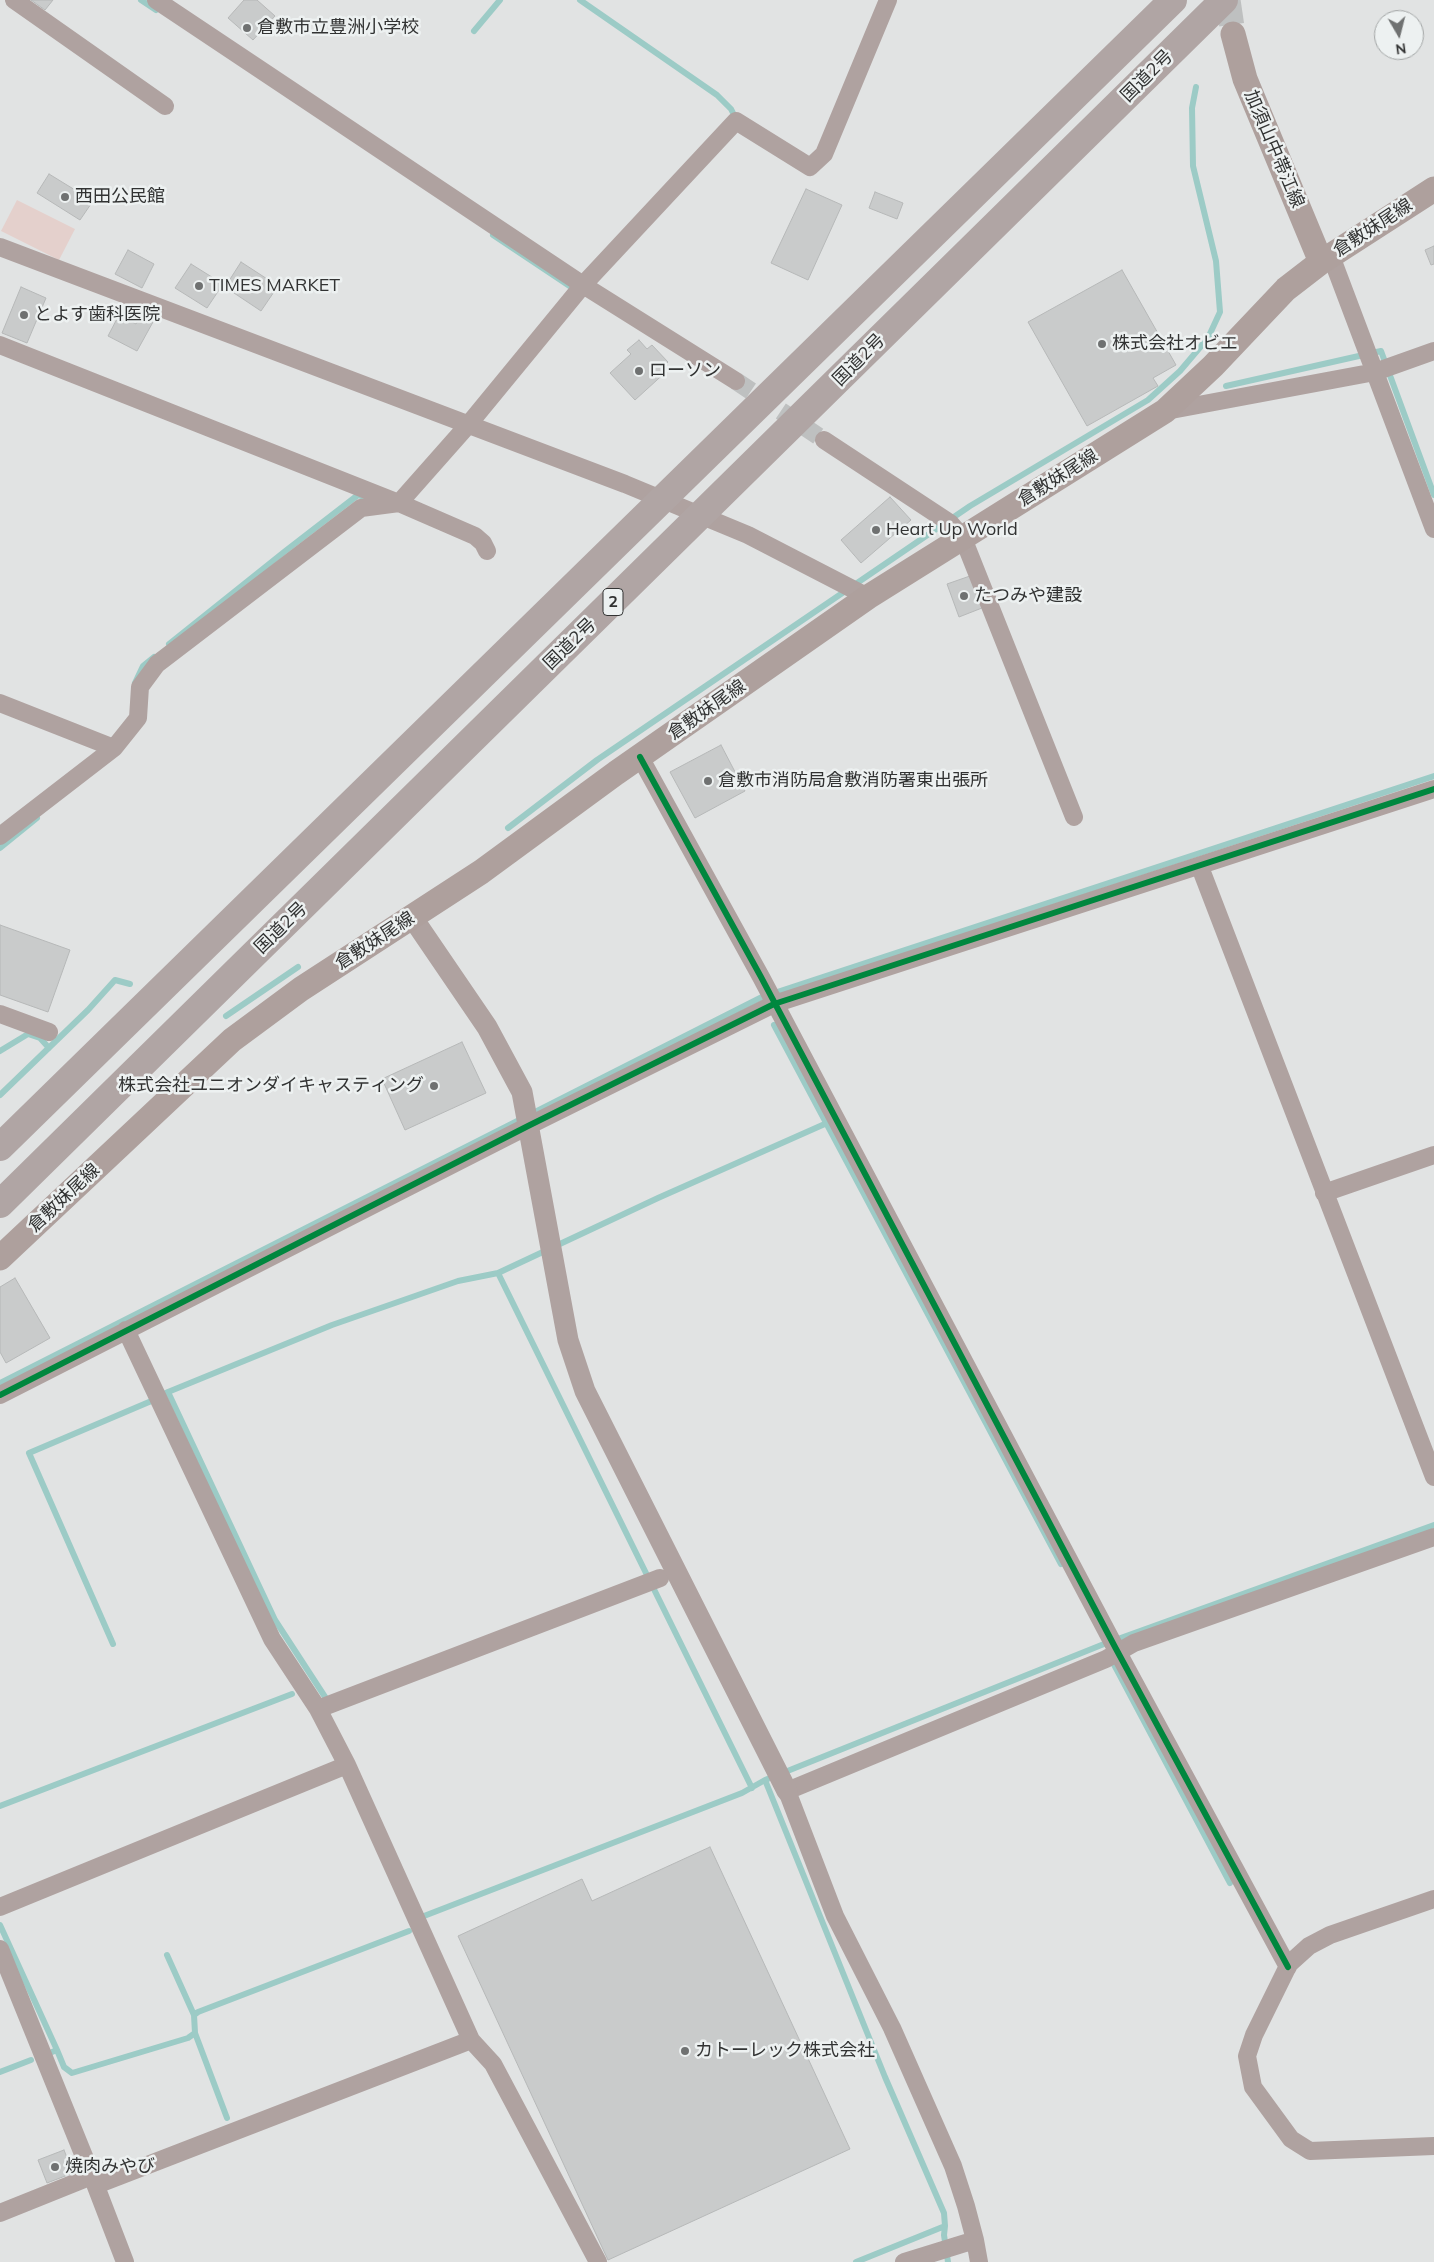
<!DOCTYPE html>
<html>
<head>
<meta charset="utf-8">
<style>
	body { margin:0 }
	#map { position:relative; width:1434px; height:2262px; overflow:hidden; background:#e1e3e3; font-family:Mulish,sans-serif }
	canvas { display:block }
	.north { position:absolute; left:1374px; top:10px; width:50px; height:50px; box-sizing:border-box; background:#edf1f1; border:1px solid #a2a5a5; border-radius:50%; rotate:172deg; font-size:14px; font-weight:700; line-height:20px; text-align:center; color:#323333 }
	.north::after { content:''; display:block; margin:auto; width:18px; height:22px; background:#6f7171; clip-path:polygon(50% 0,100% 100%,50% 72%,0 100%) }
</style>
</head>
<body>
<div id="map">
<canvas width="1434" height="2262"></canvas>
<div class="north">N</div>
</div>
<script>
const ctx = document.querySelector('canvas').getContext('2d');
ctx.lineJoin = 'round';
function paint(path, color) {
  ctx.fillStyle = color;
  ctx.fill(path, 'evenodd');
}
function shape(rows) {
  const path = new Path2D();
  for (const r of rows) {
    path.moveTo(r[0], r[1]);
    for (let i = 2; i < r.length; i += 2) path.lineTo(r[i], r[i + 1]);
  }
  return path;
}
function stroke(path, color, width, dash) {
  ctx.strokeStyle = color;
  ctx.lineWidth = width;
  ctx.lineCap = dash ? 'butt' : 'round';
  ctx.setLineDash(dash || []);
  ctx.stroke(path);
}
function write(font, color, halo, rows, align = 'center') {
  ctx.font = font + ' Mulish,"Noto Sans JP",sans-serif';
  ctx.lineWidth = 5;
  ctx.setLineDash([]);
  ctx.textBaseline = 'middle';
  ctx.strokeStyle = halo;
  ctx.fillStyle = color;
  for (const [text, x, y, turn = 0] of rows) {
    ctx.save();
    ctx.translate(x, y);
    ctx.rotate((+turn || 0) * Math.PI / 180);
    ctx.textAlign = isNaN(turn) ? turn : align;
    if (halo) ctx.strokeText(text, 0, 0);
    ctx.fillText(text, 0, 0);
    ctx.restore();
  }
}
paint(shape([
	[17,200,75,229,59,260,1,231]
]), '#e4d0cc');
stroke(shape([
	[141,0,156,10],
	[580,0,717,95,731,109,734,115],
	[474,31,500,0],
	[493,235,571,287],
	[1226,386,1381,351,1434,495],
	[169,644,284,552,358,495,365,497],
	[135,683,143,666,154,657],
	[508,828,597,760,838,596,970,506,1148,400,1180,371,1208,338,1220,312,1216,261,1193,166,1192,108,1196,87],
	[0,848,37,818],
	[226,1016,298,967],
	[774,1025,1061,1564],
	[0,1051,28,1034,40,1038,49,1048],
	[0,1095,88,1010,115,980,130,984],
	[498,1273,752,1788],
	[0,1383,762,997,1434,776],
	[168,1392,275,1620,329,1703],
	[113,1644,29,1453,149,1402,168,1392,332,1325,458,1281,498,1273,658,1198,827,1123],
	[1110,1657,1230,1883],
	[765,1780,885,2077,944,2213,945,2226,856,2262],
	[0,1806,292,1694],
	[424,1916,742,1793,765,1780,1104,1644,1434,1525],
	[0,1925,57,2050],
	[167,1955,194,2015],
	[195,2033,227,2118],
	[52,2052,57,2050,64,2067,72,2073,188,2038,195,2033,194,2015,198,2012,409,1931],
	[0,2072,31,2060],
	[945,2226,944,2235,948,2262]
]), '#9ccbc6', 6);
const building = shape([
	[31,0,53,0,45,10,31,0],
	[244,0,257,0,275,16,253,40,228,18,244,0],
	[49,174,93,201,80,220,37,193,49,174],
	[806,189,842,205,808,280,771,263,806,189],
	[875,192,903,203,897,219,869,208,875,192],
	[1434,246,1434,264,1431,265,1425,250,1434,246],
	[128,250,154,264,142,288,115,274,128,250],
	[241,262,278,286,261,311,225,287,241,262],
	[191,264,223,284,207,308,175,288,191,264],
	[1122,270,1176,365,1153,378,1158,386,1087,426,1028,322,1122,270],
	[21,287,46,298,27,343,2,333,21,287],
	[119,315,136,324,141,315,153,322,137,351,108,336,119,315],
	[639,340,647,349,652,345,668,362,664,366,668,370,635,400,610,373,631,354,627,350,639,340],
	[890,497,911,520,861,563,841,540,890,497],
	[970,576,982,608,959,617,947,584,970,576],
	[721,745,745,791,695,818,670,772,721,745],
	[0,925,70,950,48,1012,0,995,0,925],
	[462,1042,486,1093,405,1130,382,1079,462,1042],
	[15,1278,50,1338,6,1363,0,1352,0,1287,15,1278],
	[710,1847,850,2149,608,2260,458,1936,582,1879,592,1901,710,1847],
	[64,2150,73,2173,47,2183,38,2160,64,2150]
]);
paint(building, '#c9cbcb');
stroke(building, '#b6b8b8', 1);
stroke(shape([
	[736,381,824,440]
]), '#bec0c0', 18, [18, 9]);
stroke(shape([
	[1228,0,1233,34]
]), '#bec0c0', 25, [25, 12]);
stroke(shape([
	[14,0,165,106],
	[156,0,583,285,736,381],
	[0,247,625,484,748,535,868,597],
	[1331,256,1434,529],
	[0,345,399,503,475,536,483,543,487,551],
	[1166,411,1375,372,1434,351],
	[824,440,950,523,963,538,1074,817],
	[0,703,114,748],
	[640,757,761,977,1115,1647,1288,1967],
	[0,836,114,748,138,718,140,687,157,664,361,508,399,503,468,425,583,285,736,121,810,167,824,154,888,0],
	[1200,867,1434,1477],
	[0,1014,49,1032],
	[1324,1193,1434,1155],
	[126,1330,272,1639,318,1709,347,1765,471,2040,493,2064,598,2262],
	[0,1395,528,1126,774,1004,1434,789],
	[318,1709,660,1578],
	[1434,1899,1330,1935,1309,1946,1289,1964,1254,2035,1247,2056,1253,2087,1291,2139,1310,2151,1434,2146],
	[0,1907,347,1765],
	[0,1949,92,2176,125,2262],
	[96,2185,471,2040],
	[0,2213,92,2176],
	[975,2240,979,2262],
	[904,2262,975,2240,966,2206,953,2166,892,2028,835,1916,787,1791,1106,1659,1134,1643,1434,1537]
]), '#afa2a0', 18);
stroke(shape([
	[412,917,487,1027,522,1092,568,1340,585,1391,787,1791]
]), '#afa2a0', 21);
stroke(shape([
	[1233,34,1245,79,1321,262],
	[0,1258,232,1040,301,989,481,872,616,773,868,597,1165,411,1213,366,1286,289,1321,262,1434,189]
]), '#aea09d', 25);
stroke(shape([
	[0,1147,1173,0],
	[0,1204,1224,0]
]), '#b0a5a4', 28);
stroke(shape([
	[640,757,761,977,1115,1647,1288,1967],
	[0,1395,528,1126,774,1004,1434,789]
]), '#00873e', 6);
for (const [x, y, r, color] of [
	[247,28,5,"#6f7171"],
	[65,197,5,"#6f7171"],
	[199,286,5,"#6f7171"],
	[24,315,5,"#6f7171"],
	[1102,344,5,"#6f7171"],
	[639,371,5,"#6f7171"],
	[876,530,5,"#6f7171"],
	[964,596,5,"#6f7171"],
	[708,781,5,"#6f7171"],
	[434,1086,5,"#6f7171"],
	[685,2051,5,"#6f7171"],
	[55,2167,5,"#6f7171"]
]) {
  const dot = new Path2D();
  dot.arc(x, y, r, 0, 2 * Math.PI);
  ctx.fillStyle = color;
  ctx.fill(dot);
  stroke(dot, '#edf1f1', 2);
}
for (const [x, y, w] of [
	[613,602,20]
]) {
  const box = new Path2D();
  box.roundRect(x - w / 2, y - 13.5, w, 27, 4);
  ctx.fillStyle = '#edf1f1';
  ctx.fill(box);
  stroke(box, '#323333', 1);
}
write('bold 16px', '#323333', null, [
	["2",613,602]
]);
write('18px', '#323333', '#edf1f1', [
	["倉敷市立豊洲小学校",257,28],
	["西田公民館",75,197],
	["TIMES MARKET",209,286],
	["とよす歯科医院",34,315],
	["株式会社オビエ",1112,344],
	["ローソン",649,371],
	["Heart Up World",886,530],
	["たつみや建設",974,596],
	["倉敷市消防局倉敷消防署東出張所",718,781],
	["株式会社ユニオンダイキャスティング",424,1086,"right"],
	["カトーレック株式会社",695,2051],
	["焼肉みやび",65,2167]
], 'left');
write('18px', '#323333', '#edf1f1', [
	["国道2号",1147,76,-45],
	["加須山中帯江線",1274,149,67],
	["倉敷妹尾線",1373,228,-33],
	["国道2号",859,360,-45],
	["倉敷妹尾線",1058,478,-32],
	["国道2号",570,644,-44],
	["倉敷妹尾線",707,710,-35],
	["国道2号",281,928,-44],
	["倉敷妹尾線",375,941,-33],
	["倉敷妹尾線",64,1198,-43]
]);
</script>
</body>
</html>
